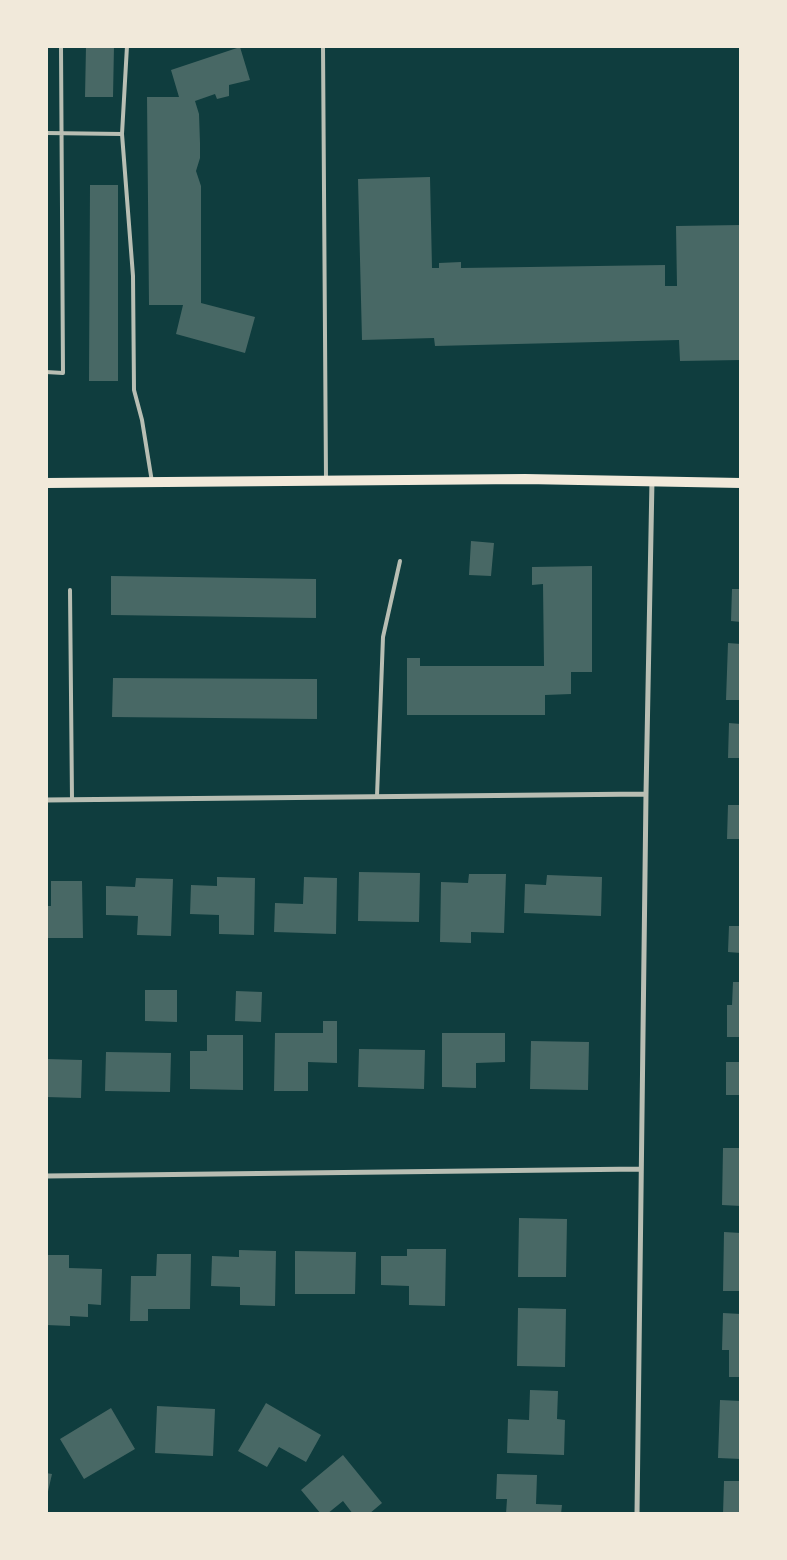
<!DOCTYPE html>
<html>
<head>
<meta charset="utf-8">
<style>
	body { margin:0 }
	#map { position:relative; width:787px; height:1560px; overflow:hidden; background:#0f3d3e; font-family:"Asap Condensed",sans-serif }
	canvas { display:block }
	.frame { position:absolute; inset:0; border:48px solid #f1e9da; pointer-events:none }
</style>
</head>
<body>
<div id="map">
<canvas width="787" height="1560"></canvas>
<div class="frame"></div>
</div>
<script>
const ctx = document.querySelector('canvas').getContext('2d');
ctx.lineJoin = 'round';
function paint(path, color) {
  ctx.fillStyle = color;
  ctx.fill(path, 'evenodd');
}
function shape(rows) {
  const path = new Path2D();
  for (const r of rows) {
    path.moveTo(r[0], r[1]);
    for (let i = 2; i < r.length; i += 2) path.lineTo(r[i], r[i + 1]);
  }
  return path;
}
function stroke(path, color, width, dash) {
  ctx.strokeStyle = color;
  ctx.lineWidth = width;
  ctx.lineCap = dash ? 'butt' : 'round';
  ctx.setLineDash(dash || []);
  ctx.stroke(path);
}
paint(shape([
	[86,46,114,46,113,97,85,97],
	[240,47,250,80,229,85,229,96,217,99,215,94,195,101,199,114,200,143,200,158,196,171,201,186,201,303,255,317,245,353,176,334,183,305,149,305,147,97,179,97,171,70],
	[430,177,432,268,439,268,439,263,461,262,461,268,665,265,665,286,677,286,676,226,741,225,741,360,680,361,679,340,435,346,434,338,362,340,358,179],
	[90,185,118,185,118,381,89,381],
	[471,541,494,543,491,576,469,575],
	[592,566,592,672,571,672,571,694,545,695,545,715,407,715,407,658,420,658,420,666,544,666,543,584,532,585,532,567],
	[111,576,316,579,316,618,111,615],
	[732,589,741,589,741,622,731,621],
	[728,643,741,644,741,700,726,700],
	[113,678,317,679,317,719,112,717],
	[729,723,741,724,741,758,728,758],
	[728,805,741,805,741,839,727,839],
	[359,872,420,873,419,922,358,921],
	[469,874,506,874,504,933,471,932,471,943,440,942,441,882,468,883],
	[547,875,602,877,601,916,524,913,525,884,546,885],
	[217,877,255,878,254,935,219,934,219,915,190,914,191,885,217,886],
	[304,877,337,878,336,934,274,932,275,903,303,904],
	[136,878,173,879,171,936,137,935,138,916,106,915,106,886,135,887],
	[51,881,82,881,83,938,46,938,46,906,51,906],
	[729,926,741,926,741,953,728,952],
	[733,982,741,982,741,1037,727,1037,727,1005,732,1005],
	[145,990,177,990,177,1022,145,1021],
	[236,991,262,992,261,1022,235,1021],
	[323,1021,337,1021,337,1063,308,1062,308,1091,274,1091,275,1033,323,1033],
	[442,1033,505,1033,505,1062,476,1063,476,1088,442,1087],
	[207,1035,243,1035,243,1090,190,1089,190,1051,207,1051],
	[531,1041,589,1042,588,1090,530,1089],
	[359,1049,425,1050,424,1089,358,1087],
	[106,1052,171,1053,170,1092,105,1091],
	[46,1059,82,1060,81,1098,46,1097],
	[726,1062,741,1062,741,1095,726,1095],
	[723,1148,741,1148,741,1206,722,1205],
	[519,1218,567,1219,566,1277,518,1277],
	[724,1232,741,1233,741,1291,723,1291],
	[407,1249,446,1249,445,1306,409,1305,409,1286,381,1285,381,1256,407,1256],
	[239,1250,276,1251,275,1306,240,1305,240,1287,211,1286,212,1256,239,1257],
	[295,1251,356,1252,355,1294,295,1294],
	[157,1254,191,1254,190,1309,148,1309,148,1321,130,1321,131,1276,156,1276],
	[46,1255,69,1255,69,1268,102,1269,101,1305,88,1304,88,1317,70,1316,70,1326,46,1325],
	[518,1308,566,1309,565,1367,517,1366],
	[723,1313,741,1314,741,1377,729,1377,729,1350,722,1350],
	[530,1390,558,1391,557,1419,565,1420,564,1455,507,1453,508,1419,529,1420],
	[720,1400,741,1401,741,1459,718,1458],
	[266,1403,321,1435,306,1462,279,1447,267,1467,238,1451],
	[157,1406,215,1409,213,1456,155,1453],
	[111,1408,135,1449,84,1479,60,1439],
	[343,1455,382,1503,369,1514,353,1514,343,1501,327,1514,321,1514,301,1490],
	[46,1473,52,1474,47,1496,46,1496],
	[497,1474,537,1475,536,1504,562,1505,561,1514,506,1514,507,1499,496,1499],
	[724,1481,741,1481,741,1514,723,1514]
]), '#486865');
stroke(shape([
	[323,46,326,479],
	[46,133,122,134,127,46],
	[122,134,133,276,134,390,142,420,152,482],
	[46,372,63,373,61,46],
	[70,590,72,800],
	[377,796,383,637,400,561]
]), '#b8beb3', 4);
stroke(shape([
	[46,800,646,794],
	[46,1176,641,1169],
	[637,1514,646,794,652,480]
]), '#b8beb3', 5);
stroke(shape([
	[46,483,525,479,741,483]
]), '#f1e9da', 10);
</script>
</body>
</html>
